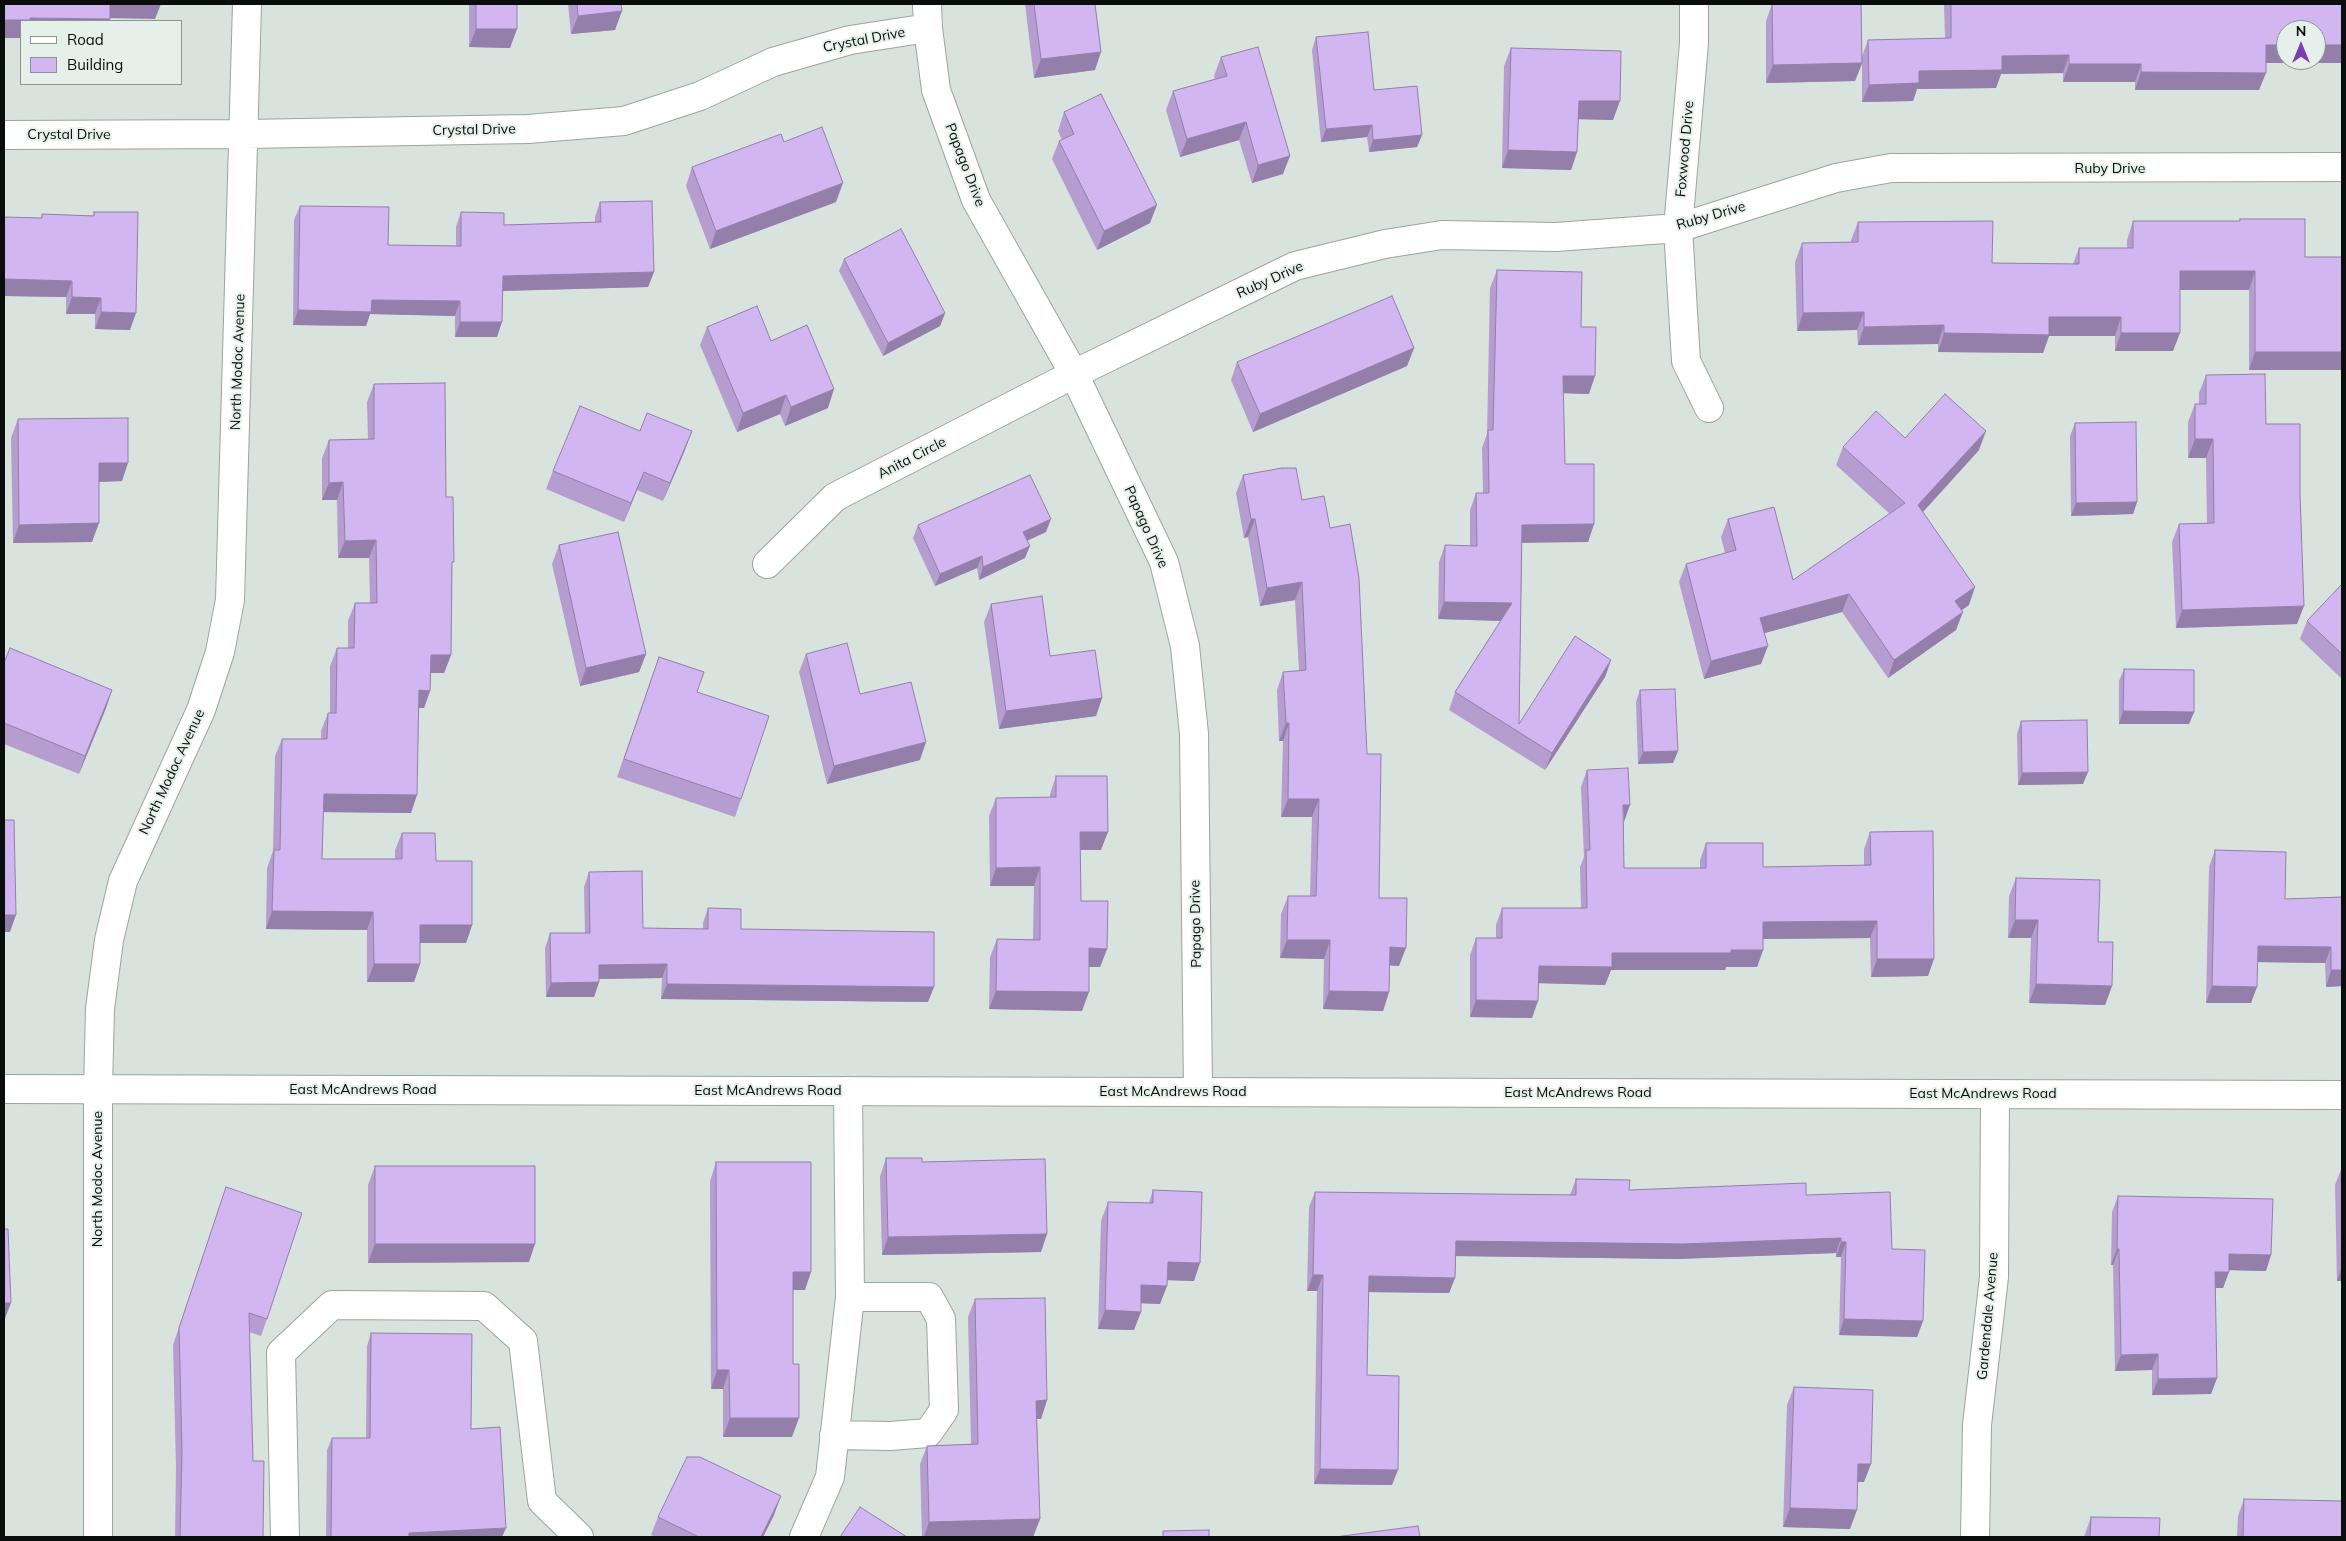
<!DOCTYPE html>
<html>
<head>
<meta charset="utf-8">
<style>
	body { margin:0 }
	#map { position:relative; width:2346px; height:1541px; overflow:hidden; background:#d8e3dd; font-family:Mulish,sans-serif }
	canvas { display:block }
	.frame { position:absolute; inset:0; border:5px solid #090d0b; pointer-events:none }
	.legend { position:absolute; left:20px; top:20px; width:162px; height:65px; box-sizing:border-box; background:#e5f0ea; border:1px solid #8d9591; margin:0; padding:6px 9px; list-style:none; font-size:15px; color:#090d0b }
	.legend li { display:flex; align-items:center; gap:10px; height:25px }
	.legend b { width:25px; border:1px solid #8d9591 }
	.north { position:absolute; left:2276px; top:20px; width:50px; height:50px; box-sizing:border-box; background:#e5f0ea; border:1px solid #8d9591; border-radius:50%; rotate:0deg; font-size:14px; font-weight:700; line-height:20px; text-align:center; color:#090d0b }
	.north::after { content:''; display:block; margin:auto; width:18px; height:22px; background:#7e3db2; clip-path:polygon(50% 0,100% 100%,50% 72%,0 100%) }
</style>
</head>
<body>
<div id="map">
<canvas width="2346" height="1541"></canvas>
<div class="frame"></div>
<ul class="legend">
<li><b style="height:6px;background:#fff"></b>Road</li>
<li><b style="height:14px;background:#d2b6f1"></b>Building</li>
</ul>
<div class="north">N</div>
</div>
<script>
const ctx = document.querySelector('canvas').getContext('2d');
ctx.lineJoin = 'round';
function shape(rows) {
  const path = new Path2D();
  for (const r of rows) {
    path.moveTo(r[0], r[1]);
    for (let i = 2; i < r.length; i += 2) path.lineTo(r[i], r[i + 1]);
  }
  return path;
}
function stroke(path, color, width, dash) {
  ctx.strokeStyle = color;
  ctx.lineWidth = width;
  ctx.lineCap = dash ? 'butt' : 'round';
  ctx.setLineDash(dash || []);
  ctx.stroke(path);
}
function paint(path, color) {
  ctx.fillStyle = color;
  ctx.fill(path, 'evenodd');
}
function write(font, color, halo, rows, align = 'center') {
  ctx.font = font + ' Mulish,sans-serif';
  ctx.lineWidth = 4;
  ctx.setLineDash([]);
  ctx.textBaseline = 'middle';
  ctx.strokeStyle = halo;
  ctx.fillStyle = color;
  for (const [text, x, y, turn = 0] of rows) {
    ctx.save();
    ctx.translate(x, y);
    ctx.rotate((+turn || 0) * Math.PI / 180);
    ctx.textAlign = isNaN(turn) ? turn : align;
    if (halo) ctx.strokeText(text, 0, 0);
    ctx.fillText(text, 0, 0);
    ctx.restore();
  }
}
const street = shape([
	[927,4,928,28,936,90,976,200,1074,374,1164,562,1185,646,1194,734,1198,1092],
	[1694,4,1694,43,1678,228,1686,361,1709,408],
	[4,135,245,134,528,129,624,121,700,96,773,62,850,40,928,28],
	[767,564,835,497,1074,374,1295,266,1385,244,1442,235,1556,237,1678,228,1836,178,1891,168,2342,167],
	[834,1435,890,1436,928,1433,944,1410,941,1319,929,1297,850,1297],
	[98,1537,98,1089,100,1009,109,940,123,881,201,710,220,652,230,600,247,4],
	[285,1537,281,1353,332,1305,484,1306,523,1341,542,1501,579,1537],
	[804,1537,830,1477,850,1297,848,1091],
	[1975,1537,1977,1425,1994,1277,1995,1094]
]);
const secondary = shape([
	[4,1089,2342,1095]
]);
stroke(street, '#9aa59f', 30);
stroke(secondary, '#9aa59f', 30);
stroke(street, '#fff', 28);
stroke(secondary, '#fff', 28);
paint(shape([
	[469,4,517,4,510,48,469,47],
	[568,4,621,4,615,30,571,34],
	[1025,4,1095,4,1095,70,1034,78],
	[1772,4,1861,4,1862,56,1868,40,1945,38,1944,4,2342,4,2342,63,2266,63,2259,90,2135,90,2135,82,2063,82,2063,73,2001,74,1996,88,1917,89,1913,101,1862,102,1862,64,1855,81,1766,83,1766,21],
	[1316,37,1422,135,1417,147,1369,152,1367,137,1321,142,1312,50],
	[1511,48,1613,120,1578,119,1577,152,1571,170,1502,168,1504,66],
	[1221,57,1283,174,1252,183,1239,140,1180,157,1166,110,1173,91,1215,79,1214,76],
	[1064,112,1150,223,1097,250,1052,159,1059,141,1062,140,1058,131],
	[784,142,836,202,710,249,686,186,692,167],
	[600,202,654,272,648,287,503,291,497,337,455,337,455,316,370,314,366,326,293,325,294,220,300,206,388,245,456,246,456,227,461,212,504,225,595,222,595,217],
	[94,212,130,330,95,329,95,314,66,314,66,297,4,296,4,217,41,218,42,214,93,216],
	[2240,219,2305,257,2342,370,2249,370,2249,290,2180,290,2173,351,2115,351,2115,336,2049,336,2043,353,1938,352,1938,344,1858,345,1857,330,1797,331,1795,262,1802,243,1851,242,1851,240,1858,222,1992,263,2073,264,2079,248,2127,248,2127,240,2133,221,2239,221],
	[844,259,945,313,940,326,883,356,839,271],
	[1497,270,1581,327,1589,394,1563,393,1565,464,1594,524,1588,542,1522,542,1519,724,1611,660,1605,677,1545,770,1449,710,1455,692,1501,621,1438,619,1439,562,1445,545,1470,546,1470,510,1476,493,1483,493,1482,448,1487,434,1490,288],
	[707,327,771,341,828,408,785,426,780,414,737,432,700,345],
	[1414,348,1407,366,1253,432,1231,380,1237,362],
	[2206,375,2266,424,2297,624,2176,628,2172,542,2179,524,2207,523,2206,458,2188,458,2188,422,2195,404,2199,404,2199,393],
	[374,384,446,497,452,569,451,655,444,673,431,673,430,691,424,708,419,708,411,813,323,812,322,859,395,859,395,850,402,833,436,861,472,925,466,943,420,943,420,964,414,982,367,982,367,930,266,929,267,868,273,851,275,756,282,739,321,739,321,731,328,713,330,713,330,666,337,648,348,648,348,621,355,603,370,603,369,558,338,558,337,500,322,500,322,458,329,440,368,439,367,402],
	[18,419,122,481,99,482,92,542,13,543,11,438],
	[2075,423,2137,502,2133,514,2071,516,2070,436],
	[1905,438,1979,450,1923,512,1969,605,1962,610,1956,630,1888,678,1842,612,1764,633,1761,664,1704,679,1679,582,1686,564,1725,553,1721,537,1728,519,1793,580,1890,514,1836,465,1843,447],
	[685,450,663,501,637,490,624,522,546,489,553,471],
	[1243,475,1302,500,1367,754,1379,898,1399,966,1390,965,1389,992,1383,1011,1323,1009,1324,959,1280,958,1281,914,1288,896,1310,896,1312,817,1281,817,1283,741,1279,741,1277,690,1283,672,1299,671,1295,600,1260,606,1248,537,1244,538,1236,493],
	[918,525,1046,532,1027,541,1025,558,979,580,977,568,935,586,913,538],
	[559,545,646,654,639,672,580,686,552,564],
	[2342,584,2342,679,2300,639,2307,621],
	[991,604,1050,656,1102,698,1096,716,999,729,984,622],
	[806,654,860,694,920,760,827,784,799,672],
	[659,657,697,692,741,799,735,817,617,777],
	[4,663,112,690,106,708,79,774,4,744],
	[2124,669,2194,712,2189,724,2119,724,2119,681],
	[1640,690,1678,751,1673,763,1638,764,1636,702],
	[2021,721,2083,784,2018,785,2017,734],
	[1587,770,1623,822,1624,868,1700,868,1700,860,1706,843,1763,867,1864,865,1864,849,1870,832,1928,976,1871,977,1870,938,1763,939,1763,950,1757,967,1726,967,1725,970,1611,970,1605,985,1539,983,1532,1018,1470,1017,1470,955,1476,938,1496,938,1496,925,1502,908,1581,908,1580,867,1584,857,1581,787],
	[1056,776,1101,850,1080,850,1081,901,1107,949,1100,967,1089,967,1082,1011,989,1009,990,957,997,939,1033,939,1034,886,990,886,989,816,996,798,1050,797,1050,794],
	[2215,850,2285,899,2342,897,2342,986,2326,987,2325,963,2258,962,2251,1003,2206,1003,2209,867],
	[589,872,643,928,703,929,703,923,708,908,741,929,928,1002,661,999,662,978,599,979,599,982,594,997,546,997,545,948,550,933,585,933,584,887],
	[2016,878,2098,942,2112,986,2105,1005,2029,1003,2031,938,2008,938,2009,896],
	[886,1158,922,1162,1041,1252,882,1255,880,1177],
	[716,1162,805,1290,793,1290,792,1437,723,1437,723,1389,711,1389,710,1181],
	[375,1166,529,1262,368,1263,368,1185],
	[2342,1167,2342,1281,2337,1281,2335,1185],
	[1576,1179,1629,1190,1806,1195,1892,1249,1923,1321,1917,1337,1839,1335,1841,1257,1836,1257,1836,1253,1677,1259,1456,1256,1455,1278,1449,1293,1368,1292,1367,1375,1392,1485,1314,1484,1317,1291,1307,1291,1309,1207,1315,1192,1570,1195],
	[226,1187,267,1319,261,1336,249,1332,253,1461,263,1537,175,1537,176,1468,173,1345],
	[1153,1190,1194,1281,1167,1280,1160,1304,1141,1303,1134,1330,1098,1329,1101,1221,1108,1202,1149,1203],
	[2118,1196,2266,1271,2229,1270,2223,1288,2215,1288,2217,1378,2211,1394,2152,1395,2152,1370,2115,1371,2113,1265,2111,1265,2112,1212],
	[975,1299,1047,1400,1041,1419,1037,1419,1040,1519,1033,1537,922,1537,920,1464,927,1446,971,1444,968,1317],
	[371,1333,471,1429,502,1537,326,1537,327,1450,332,1438,366,1438,367,1346],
	[1794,1387,1864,1482,1858,1482,1850,1529,1783,1527,1787,1405],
	[2244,1499,2342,1537,2237,1537,2238,1516],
	[774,1515,763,1537,655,1537,651,1535,658,1517],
	[2091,1517,2159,1537,2084,1537]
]), '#b59dcf');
paint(shape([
	[109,4,161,4,155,19,104,18],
	[622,11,615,30,571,34,578,16],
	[30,18,110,19,109,21,21,21,21,38,4,38,4,20],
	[476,29,517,29,510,48,469,47],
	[2266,45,2286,45,2286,60,2316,60,2316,45,2342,45,2342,63,2260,63],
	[1101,52,1095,70,1034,78,1041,59],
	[2069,55,2063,73,2001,74,1996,88,1917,89,1913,101,1862,102,1869,85,1919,71,2002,56],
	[1862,63,1855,81,1766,83,1773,65],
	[2069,64,2141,64,2135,82,2063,82],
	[2141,72,2266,73,2259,90,2135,90],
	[1579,101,1620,101,1613,120,1572,119],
	[1246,122,1239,140,1180,157,1187,139],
	[1372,125,1367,137,1321,142,1326,129],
	[1422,135,1417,147,1369,152,1373,140],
	[1508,150,1577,152,1571,170,1502,168],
	[1290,156,1283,174,1252,183,1258,165],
	[843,183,836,202,710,249,716,231],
	[1157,205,1150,223,1097,250,1104,231],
	[2180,271,2255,271,2249,290,2173,290],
	[654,272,648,287,498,291,503,276],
	[4,279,72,281,66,297,4,296],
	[72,297,101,298,95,314,66,314],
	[372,300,460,301,455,316,370,314,366,326,293,325,298,310],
	[101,312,136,313,130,330,95,329],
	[1864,312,1857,330,1797,331,1803,313],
	[945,313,940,326,883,356,888,343],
	[2049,317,2121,317,2115,336,2049,336,2043,353,1938,352,1944,333],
	[460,322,502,322,497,337,455,337],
	[1944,325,1938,344,1858,345,1864,327],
	[2121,333,2180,333,2173,351,2115,351],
	[1414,348,1407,366,1253,432,1260,414],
	[2255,352,2342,352,2342,370,2249,370],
	[1563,376,1595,376,1589,394,1557,393],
	[834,389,828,408,785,426,791,407],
	[786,395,780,414,737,432,743,413],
	[692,431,685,450,663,501,670,483],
	[1986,431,1979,450,1912,524,1918,505],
	[2195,439,2213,439,2206,458,2188,458],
	[99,463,128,463,122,481,92,482],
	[644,472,637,490,624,522,631,503],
	[343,482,337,500,322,500,329,483],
	[2137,502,2133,514,2071,516,2076,503],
	[1051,519,1046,532,1019,544,1023,532],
	[1251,519,1255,519,1248,537,1244,538],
	[99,523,92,542,13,543,19,525],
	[1594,524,1588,542,1516,543,1522,525],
	[376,540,369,558,338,558,345,541],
	[1030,546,1025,558,979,580,983,567],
	[982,556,977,568,935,586,940,574],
	[1302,582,1295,600,1260,606,1267,588],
	[1975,587,1969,605,1949,619,1955,601],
	[1849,594,1842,612,1754,636,1760,618],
	[1444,602,1512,603,1506,621,1438,619],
	[2304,606,2297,624,2176,628,2182,610],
	[1963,612,1956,630,1888,678,1894,660],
	[1768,646,1761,664,1704,679,1711,661],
	[646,654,639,672,580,686,586,668],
	[431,655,451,655,444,673,424,673],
	[1611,660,1605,677,1545,770,1552,753],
	[112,690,106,708,79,774,85,756],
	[419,690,430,691,424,708,412,708],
	[1102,698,1096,716,999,729,1006,711],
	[2123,711,2194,712,2189,724,2119,724],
	[1286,723,1289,723,1283,741,1279,741],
	[926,742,920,760,827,784,834,766],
	[1678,751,1673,763,1638,764,1643,752],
	[2088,772,2083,784,2018,785,2022,773],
	[324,794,417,795,411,813,317,812],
	[1288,799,1319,799,1312,817,1281,817],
	[1623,805,1630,805,1624,822],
	[1080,832,1108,832,1101,850,1073,850],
	[1040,867,1034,886,990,886,996,868],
	[272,911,373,912,367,930,266,929],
	[4,915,16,915,10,932,4,932],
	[2015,920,2038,920,2031,938,2008,938],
	[1877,921,1870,938,1757,939,1763,922],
	[420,925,472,925,466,943,414,943],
	[1287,940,1330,940,1324,959,1280,958],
	[2258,946,2331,947,2325,963,2252,962],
	[1390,947,1406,948,1399,966,1384,965],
	[1089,948,1107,949,1100,967,1083,967],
	[1731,950,1763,950,1757,967,1726,967,1725,970,1611,970,1605,985,1533,983,1539,966,1612,953],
	[1877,959,1934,959,1928,976,1871,977],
	[374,964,420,964,414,982,367,982],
	[667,964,662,978,594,979,599,965],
	[2331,970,2342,970,2342,986,2326,987],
	[599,982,594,997,546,997,551,983],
	[667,984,934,987,928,1002,661,999],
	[2036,984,2112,986,2105,1005,2029,1003],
	[2212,986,2257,987,2251,1003,2206,1003],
	[996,991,1089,992,1082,1011,989,1009],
	[1329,991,1389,992,1383,1011,1323,1009],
	[1476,1000,1538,1001,1532,1018,1470,1017],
	[1047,1234,1041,1252,882,1255,888,1237],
	[1841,1238,1836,1253,1677,1259,1450,1256,1456,1241],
	[1841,1242,1846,1242,1841,1257,1836,1257],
	[375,1244,535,1244,529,1262,368,1263],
	[2117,1249,2119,1249,2113,1265,2111,1265],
	[2229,1254,2271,1255,2266,1271,2224,1270],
	[1168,1262,1200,1263,1194,1281,1161,1280],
	[2342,1266,2342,1281,2337,1281],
	[793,1272,811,1272,805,1290,786,1290],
	[2215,1272,2229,1272,2223,1288,2209,1288],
	[1313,1275,1323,1275,1317,1291,1307,1291],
	[1369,1276,1455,1278,1449,1293,1363,1292],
	[1141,1285,1167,1286,1160,1304,1135,1303],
	[4,1303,11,1303,4,1321],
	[1105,1310,1141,1312,1134,1330,1098,1329],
	[1844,1319,1923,1321,1917,1337,1839,1335],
	[2158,1354,2152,1370,2115,1371,2121,1355],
	[717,1370,729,1370,723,1389,711,1389],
	[2217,1378,2211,1394,2152,1395,2158,1379],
	[1047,1400,1041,1419,1030,1419,1036,1401],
	[730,1418,799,1418,792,1437,723,1437],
	[1858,1464,1871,1464,1864,1482,1852,1482],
	[1320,1469,1398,1470,1392,1485,1314,1484],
	[781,1496,774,1515,763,1537,761,1537],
	[1790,1508,1857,1510,1850,1529,1783,1527],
	[1040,1519,1033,1537,924,1537,929,1522],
	[506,1528,502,1537,407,1537,409,1533]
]), '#937fa9');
const building = shape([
	[4,4,110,4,110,19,30,18,30,20,4,20,4,4],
	[476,4,517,4,517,29,476,29,476,4],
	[577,4,621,4,622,11,578,16,577,4],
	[1034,4,1095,4,1101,52,1041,59,1034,4],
	[1772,4,1861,4,1862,63,1773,65,1772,4],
	[1951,4,2342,4,2342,45,2316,45,2316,30,2286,30,2286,45,2266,45,2266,73,2141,72,2141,64,2069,64,2069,55,2002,56,2002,70,1919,71,1919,83,1869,85,1868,40,1951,38,1951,4],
	[1368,32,1374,90,1417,86,1422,135,1373,140,1372,125,1326,129,1316,37,1368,32],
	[1258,47,1290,156,1258,165,1246,122,1187,139,1173,91,1227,76,1221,57,1258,47],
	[1511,48,1621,51,1620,101,1579,101,1577,152,1508,150,1511,48],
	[1101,94,1157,205,1104,231,1059,141,1074,134,1064,112,1101,94],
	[822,127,843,183,716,231,692,167,781,134,784,142,822,127],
	[652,201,654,272,503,276,502,322,460,322,460,301,372,300,371,312,298,310,300,206,389,207,388,245,461,246,461,212,504,213,504,225,601,222,600,202,652,201],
	[94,212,138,212,136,313,101,312,101,298,72,297,72,281,4,279,4,217,42,218,42,214,94,216,94,212],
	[2240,219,2305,219,2305,257,2342,257,2342,352,2255,352,2255,271,2180,271,2180,333,2121,333,2121,317,2049,317,2049,335,1944,333,1944,325,1864,327,1864,312,1803,313,1802,243,1858,242,1858,222,1993,221,1992,263,2079,264,2079,248,2133,248,2133,221,2240,221,2240,219],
	[901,229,945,313,888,343,844,259,901,229],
	[1497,270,1582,272,1581,327,1596,327,1595,376,1563,376,1565,464,1594,464,1594,524,1522,525,1519,724,1575,636,1611,660,1552,753,1455,692,1512,603,1444,602,1445,545,1477,546,1476,493,1489,493,1488,430,1493,430,1497,270],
	[1392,296,1414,348,1260,414,1237,362,1392,296],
	[757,306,771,341,807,325,834,389,791,407,786,395,743,413,707,327,757,306],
	[2265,374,2266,424,2300,424,2300,494,2304,606,2182,610,2179,524,2214,523,2213,439,2195,439,2195,404,2206,404,2206,375,2265,374],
	[445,383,446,497,453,497,454,562,452,562,451,655,431,655,430,691,419,690,417,795,324,794,322,859,402,859,402,833,435,833,436,861,472,861,472,925,420,925,420,964,374,964,373,912,272,911,274,850,280,850,282,739,327,739,328,713,336,713,337,648,354,648,355,603,377,603,376,540,345,541,343,482,329,483,329,440,374,439,374,384,445,383],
	[1945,394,1986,431,1918,505,1975,587,1955,601,1963,612,1894,660,1849,594,1760,618,1768,646,1711,661,1686,564,1736,550,1728,519,1774,507,1793,580,1905,503,1843,447,1876,411,1905,438,1945,394],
	[580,406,640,431,647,413,692,431,670,483,644,472,631,503,553,471,580,406],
	[128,418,128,463,99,463,99,523,19,525,18,419,128,418],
	[2136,422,2137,502,2076,503,2075,423,2136,422],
	[1282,468,1296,468,1302,500,1324,496,1330,528,1350,524,1359,578,1367,754,1381,754,1379,898,1407,898,1406,948,1390,947,1389,992,1329,991,1330,940,1287,940,1288,896,1316,896,1319,799,1288,799,1289,723,1286,723,1283,672,1306,670,1302,582,1267,588,1255,519,1251,519,1243,475,1282,468],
	[1030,475,1051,519,1023,532,1030,546,983,567,982,556,940,574,918,525,1030,475],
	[618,532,646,654,586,668,559,545,618,532],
	[2342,584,2342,654,2307,621,2342,584],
	[1042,596,1050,656,1095,650,1102,698,1006,711,991,604,1042,596],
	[847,643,860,694,911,682,926,742,834,766,806,654,847,643],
	[10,648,112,690,85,756,4,723,4,663,10,648],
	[659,657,704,672,697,692,769,716,741,799,624,759,659,657],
	[2124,669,2194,670,2194,712,2123,711,2124,669],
	[1675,689,1678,751,1643,752,1640,690,1675,689],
	[2087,720,2088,772,2022,773,2021,721,2087,720],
	[1628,768,1630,805,1623,805,1624,868,1706,868,1706,843,1763,843,1763,867,1871,865,1870,832,1933,831,1934,959,1877,959,1877,921,1763,922,1763,950,1731,950,1731,953,1612,953,1612,967,1539,966,1538,1001,1476,1000,1476,938,1502,938,1502,908,1587,908,1586,850,1590,850,1587,770,1628,768],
	[1056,776,1107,776,1108,832,1080,832,1081,901,1108,901,1107,949,1089,948,1089,992,996,991,997,939,1040,940,1040,867,996,868,996,798,1056,797,1056,776],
	[4,820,14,820,16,915,4,915,4,820],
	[2215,850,2286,852,2285,899,2342,897,2342,970,2331,970,2331,947,2258,946,2257,987,2212,986,2215,850],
	[642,871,643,928,708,929,708,908,741,909,741,929,934,932,934,987,667,984,667,964,599,965,599,982,551,983,550,933,590,933,589,872,642,871],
	[2016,878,2100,880,2098,942,2113,942,2112,986,2036,984,2038,920,2015,920,2016,878],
	[886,1158,922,1158,922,1162,1045,1159,1047,1234,888,1237,886,1158],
	[716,1162,811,1162,811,1272,793,1272,793,1364,799,1364,799,1418,730,1418,729,1370,717,1370,716,1162],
	[375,1166,535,1166,535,1244,375,1244,375,1166],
	[1576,1179,1630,1180,1629,1190,1806,1183,1806,1195,1890,1192,1892,1249,1925,1250,1923,1321,1844,1319,1846,1242,1841,1242,1841,1238,1683,1244,1456,1241,1455,1278,1369,1276,1367,1375,1399,1376,1398,1470,1320,1469,1323,1275,1313,1275,1315,1192,1576,1195,1576,1179],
	[226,1187,302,1213,267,1319,249,1313,253,1461,264,1461,263,1537,180,1537,182,1451,179,1328,226,1187],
	[1153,1190,1202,1192,1200,1263,1168,1262,1167,1286,1141,1285,1141,1312,1105,1310,1108,1202,1153,1203,1153,1190],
	[2118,1196,2273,1199,2271,1255,2229,1254,2229,1272,2215,1272,2217,1378,2158,1379,2158,1354,2121,1355,2119,1249,2117,1249,2118,1196],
	[4,1229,8,1229,11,1303,4,1303,4,1229],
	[1045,1298,1047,1400,1036,1401,1040,1519,929,1522,927,1446,978,1444,975,1299,1045,1298],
	[371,1333,472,1334,471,1429,500,1427,506,1528,409,1533,409,1537,331,1537,332,1438,370,1438,371,1333],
	[1794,1387,1873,1390,1871,1464,1858,1464,1857,1510,1790,1508,1794,1387],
	[687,1457,700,1457,781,1496,761,1537,699,1537,658,1517,687,1457],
	[2244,1499,2342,1501,2342,1537,2243,1537,2244,1499],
	[860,1507,907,1537,840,1537,860,1507],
	[2091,1517,2160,1518,2159,1537,2090,1537,2091,1517],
	[1418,1526,1420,1537,1335,1537,1418,1526],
	[1209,1530,1209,1537,1163,1537,1163,1531,1209,1530]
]);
paint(building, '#d2b6f1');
stroke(building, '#937fa9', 1);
write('14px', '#090d0b', '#e5f0ea', [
	["Crystal Drive",864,40,-11],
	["Crystal Drive",474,130,-1],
	["Crystal Drive",69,135],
	["Foxwood Drive",1685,149,-85],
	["Papago Drive",965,165,69],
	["Ruby Drive",2110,169],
	["Ruby Drive",1711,216,-16],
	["Ruby Drive",1270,280,-24],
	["North Modoc Avenue",238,362,-88],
	["Anita Circle",912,458,-27],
	["Papago Drive",1146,527,66],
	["North Modoc Avenue",172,772,-65],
	["Papago Drive",1196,924,-91],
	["East McAndrews Road",363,1090],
	["East McAndrews Road",768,1091],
	["East McAndrews Road",1173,1092],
	["East McAndrews Road",1578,1093],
	["East McAndrews Road",1983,1094],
	["North Modoc Avenue",98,1179,-90],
	["Gardendale Avenue",1988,1316,-85]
]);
</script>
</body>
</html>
